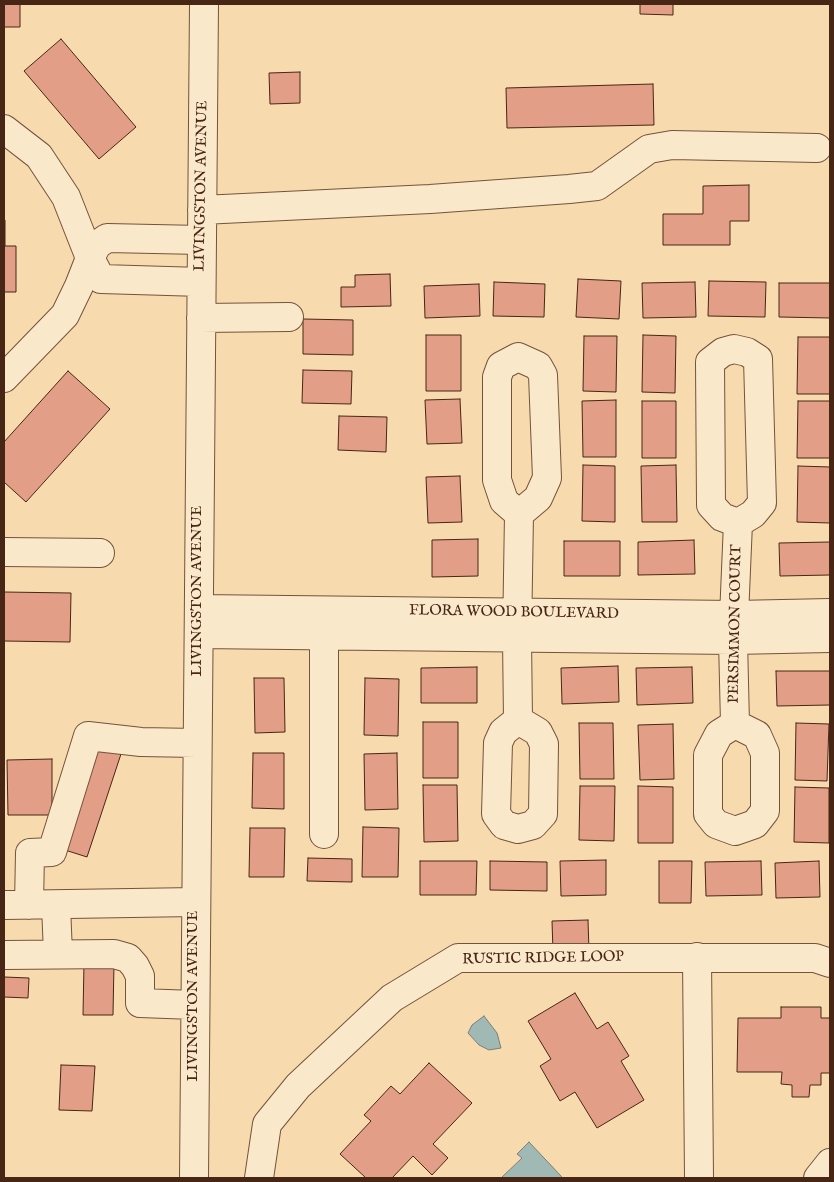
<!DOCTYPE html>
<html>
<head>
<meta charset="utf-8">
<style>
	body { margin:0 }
	#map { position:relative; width:834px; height:1182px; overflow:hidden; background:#f7dbae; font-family:"IM FELL English",serif }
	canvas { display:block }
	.frame { position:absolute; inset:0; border:5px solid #482615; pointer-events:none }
</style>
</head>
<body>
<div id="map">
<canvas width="834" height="1182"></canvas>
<div class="frame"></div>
</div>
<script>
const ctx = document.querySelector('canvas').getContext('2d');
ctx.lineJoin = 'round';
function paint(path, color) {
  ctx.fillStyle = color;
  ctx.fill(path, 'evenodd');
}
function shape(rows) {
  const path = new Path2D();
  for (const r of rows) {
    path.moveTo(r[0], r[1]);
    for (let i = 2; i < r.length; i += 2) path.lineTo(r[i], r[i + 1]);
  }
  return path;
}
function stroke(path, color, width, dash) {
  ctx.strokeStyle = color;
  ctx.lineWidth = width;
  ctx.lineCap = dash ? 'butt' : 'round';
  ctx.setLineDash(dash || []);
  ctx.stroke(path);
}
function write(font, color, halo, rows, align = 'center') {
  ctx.font = font + ' "IM FELL English",serif';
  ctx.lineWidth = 5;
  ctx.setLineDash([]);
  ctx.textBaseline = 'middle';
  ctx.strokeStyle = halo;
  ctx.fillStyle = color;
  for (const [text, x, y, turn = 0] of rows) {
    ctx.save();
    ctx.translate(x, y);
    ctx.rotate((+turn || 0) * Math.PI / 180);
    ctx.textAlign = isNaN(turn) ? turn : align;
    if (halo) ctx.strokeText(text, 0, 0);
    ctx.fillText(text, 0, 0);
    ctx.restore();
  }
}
const water = shape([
	[484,1016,497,1033,501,1048,489,1050,479,1045,468,1033,472,1025,484,1016],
	[529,1142,561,1176,562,1178,501,1178,522,1158,517,1154,529,1142]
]);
paint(water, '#a1b9b5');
stroke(water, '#7d7e75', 1);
const building = shape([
	[4,4,20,4,20,27,4,27,4,4],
	[640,4,673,4,673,15,640,14,640,4],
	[61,39,136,127,99,159,24,71,61,39],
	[300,72,300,103,270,104,269,73,300,72],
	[653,84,654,125,507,128,506,88,653,84],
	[749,185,749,221,730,221,730,245,663,245,663,214,703,214,703,186,749,185],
	[4,220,5,220,5,246,16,246,16,292,4,292,4,220],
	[390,274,391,306,341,307,341,287,355,287,355,275,390,274],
	[578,279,621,281,619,319,576,317,578,279],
	[709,281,766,282,765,317,708,316,709,281],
	[494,282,545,284,544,317,493,316,494,282],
	[695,282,696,317,643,318,642,283,695,282],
	[779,283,830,283,830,318,779,317,779,283],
	[479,284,480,316,425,318,424,286,479,284],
	[303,319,353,320,353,355,303,354,303,319],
	[426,335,461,335,461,391,426,391,426,335],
	[643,335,676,336,675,393,642,392,643,335],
	[584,336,617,336,616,392,583,391,584,336],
	[798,337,830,337,830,394,797,394,798,337],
	[303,370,352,371,351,404,302,403,303,370],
	[68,371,110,409,26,502,4,482,4,442,68,371],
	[460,399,462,443,427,444,425,400,460,399],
	[616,400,616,457,583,457,582,401,616,400],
	[642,401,676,401,676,458,642,458,642,401],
	[798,401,830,401,830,458,797,458,798,401],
	[339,416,387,417,386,452,338,450,339,416],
	[583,465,615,466,615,522,582,521,583,465],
	[676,465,677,522,642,522,641,466,676,465],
	[798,466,830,467,830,523,797,522,798,466],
	[460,476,462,522,428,523,426,477,460,476],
	[478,539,478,576,432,577,432,540,478,539],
	[694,540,695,574,638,575,638,542,694,540],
	[564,541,620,541,620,576,564,576,564,541],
	[830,542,830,575,780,576,779,543,830,542],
	[4,592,71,593,70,642,4,641,4,592],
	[618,666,619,702,562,704,561,668,618,666],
	[477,667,477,703,421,703,421,668,477,667],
	[692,667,693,703,637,705,636,668,692,667],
	[776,671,830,671,830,705,777,706,776,671],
	[254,678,284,678,285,732,255,733,254,678],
	[365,678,399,679,398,736,364,735,365,678],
	[423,722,458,722,458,778,423,778,423,722],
	[579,723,613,723,614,779,580,779,579,723],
	[796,723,829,724,827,781,795,780,796,723],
	[673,724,674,779,640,780,638,725,673,724],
	[99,746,121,754,87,857,65,850,99,746],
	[253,753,284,753,284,809,252,808,253,753],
	[397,753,398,809,365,810,364,754,397,753],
	[52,759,52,815,8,815,7,760,52,759],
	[423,785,457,785,458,841,424,842,423,785],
	[580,786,615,786,614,841,579,840,580,786],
	[638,786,673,787,673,843,638,843,638,786],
	[795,787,829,788,829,843,794,842,795,787],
	[363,827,399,828,398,877,362,877,363,827],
	[250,828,285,828,284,877,249,877,250,828],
	[308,858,352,859,352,882,307,881,308,858],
	[606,860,606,895,561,896,560,861,606,860],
	[420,861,477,861,476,895,420,895,420,861],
	[490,861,547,862,547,891,490,890,490,861],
	[659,861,692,861,691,903,659,903,659,861],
	[761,861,762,895,706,896,705,862,761,861],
	[819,861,820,897,776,898,775,863,819,861],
	[588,920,589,951,553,952,552,921,588,920],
	[84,963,114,963,113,1015,83,1015,84,963],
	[4,977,29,978,28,998,4,997,4,977],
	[575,993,597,1029,608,1022,629,1056,621,1061,644,1100,597,1128,575,1092,560,1101,540,1066,551,1059,528,1021,575,993],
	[781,1007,821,1007,821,1018,830,1018,830,1073,821,1073,821,1085,810,1085,809,1097,792,1097,792,1085,781,1084,782,1072,737,1072,738,1018,781,1018,781,1007],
	[429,1063,472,1103,433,1144,448,1158,432,1175,413,1156,392,1178,366,1178,340,1154,371,1121,364,1115,391,1086,400,1094,429,1063],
	[61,1065,95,1066,92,1111,59,1110,61,1065]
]);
paint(building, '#e29e86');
stroke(building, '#482615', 1);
const minor = shape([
	[4,129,39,156,66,197,90,258,101,279,201,282],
	[202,210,430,199,569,189,597,186,649,149,672,145,817,148],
	[201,318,289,317],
	[4,378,65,315,79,286,90,258,97,245,107,238,201,240],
	[4,552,100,553],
	[199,609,735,615,830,613],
	[324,617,324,834],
	[199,634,733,640,830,638],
	[518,720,538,732,544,744,543,814,533,825,518,829,504,825,496,814,498,743,503,732,518,720,517,638,519,514,504,501,497,480,497,377,501,366,518,357,538,366,543,375,547,478,538,498,519,514],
	[735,724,757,735,765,753,765,811,755,824,735,831,716,824,708,814,708,755,719,734,735,724,733,640,738,523,722,517,711,505,710,362,723,352,734,349,747,352,758,359,762,503,753,514,738,523],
	[4,905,195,902],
	[29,905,30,853,52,852,88,736,141,742,196,743],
	[56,905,58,954],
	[4,955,114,954,128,958,135,966,140,976,140,1003,194,1005],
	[697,957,699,1178],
	[194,1178,204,4],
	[259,1178,267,1124,298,1086,392,998,458,958,815,958,830,963],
	[818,1178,830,1163]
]);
stroke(minor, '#74533b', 30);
stroke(minor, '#fae8ca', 28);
write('15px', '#482615', '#fae8ca', [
	["LIVINGSTON AVENUE",202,186,-89],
	["LIVINGSTON AVENUE",198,591,-90],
	["FLORA WOOD BOULEVARD",514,613,1],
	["PERSIMMON COURT",736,624,-89],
	["RUSTIC RIDGE LOOP",543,959,-1],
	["LIVINGSTON AVENUE",194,996,-90]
]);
</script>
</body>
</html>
